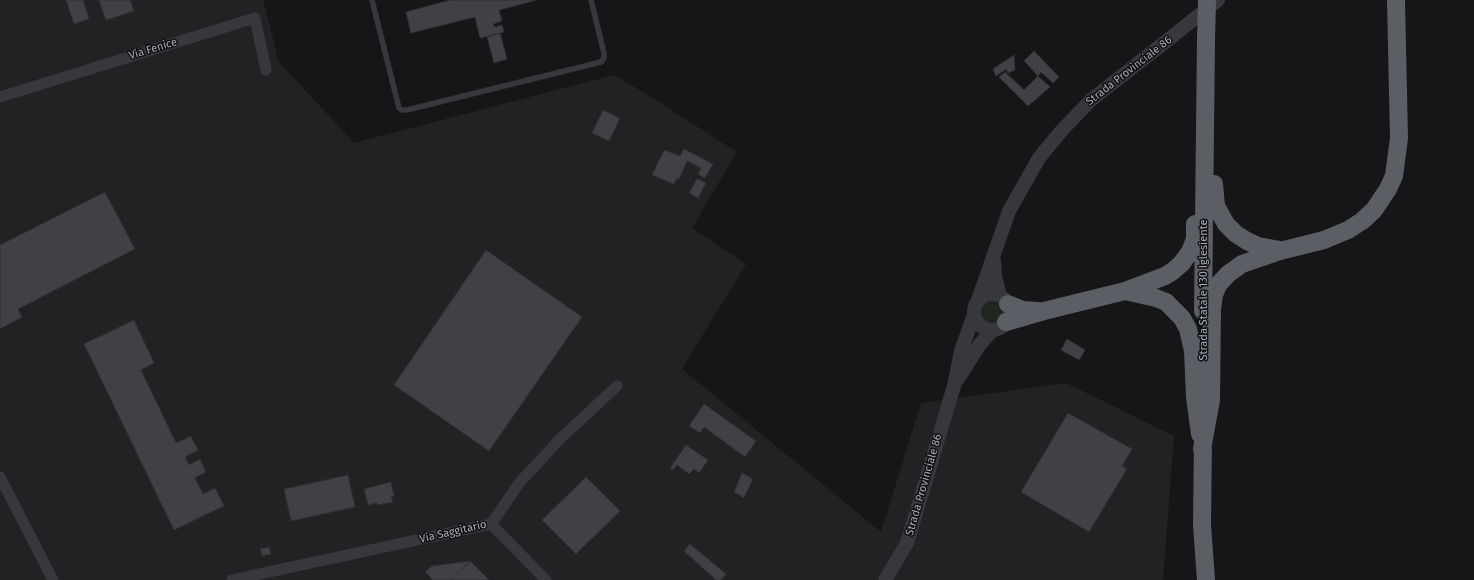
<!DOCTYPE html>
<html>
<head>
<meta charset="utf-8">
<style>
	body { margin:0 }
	canvas { display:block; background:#161618 }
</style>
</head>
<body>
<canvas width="1474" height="580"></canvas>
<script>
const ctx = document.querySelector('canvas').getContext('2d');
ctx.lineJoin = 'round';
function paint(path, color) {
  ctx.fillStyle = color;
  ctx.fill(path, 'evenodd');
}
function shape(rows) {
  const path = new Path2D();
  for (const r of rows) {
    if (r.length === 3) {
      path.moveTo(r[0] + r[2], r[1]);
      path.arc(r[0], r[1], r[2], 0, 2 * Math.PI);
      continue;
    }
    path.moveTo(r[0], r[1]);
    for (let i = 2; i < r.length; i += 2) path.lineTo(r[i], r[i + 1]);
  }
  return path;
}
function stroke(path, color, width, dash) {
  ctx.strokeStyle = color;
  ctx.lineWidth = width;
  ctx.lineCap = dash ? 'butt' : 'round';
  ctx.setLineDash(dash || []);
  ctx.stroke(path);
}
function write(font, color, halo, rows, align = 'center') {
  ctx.font = font + ' "Fira Sans",sans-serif';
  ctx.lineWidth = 3;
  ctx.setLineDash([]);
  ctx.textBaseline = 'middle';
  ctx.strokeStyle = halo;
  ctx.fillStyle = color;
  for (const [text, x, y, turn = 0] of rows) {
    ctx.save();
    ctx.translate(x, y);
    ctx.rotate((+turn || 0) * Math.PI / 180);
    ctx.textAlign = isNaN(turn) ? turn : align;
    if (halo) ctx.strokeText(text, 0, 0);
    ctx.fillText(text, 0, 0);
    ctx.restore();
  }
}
paint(shape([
	[0,0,263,0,279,62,354,143,614,75,651,97,737,152,692,228,746,264,682,369,881,532,921,403,1066,383,1174,436,1163,580,0,580]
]), '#222225');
paint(shape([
	[991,312,14]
]), '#1e261f');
const building = shape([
	[66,0,83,0,89,19,74,24,66,0],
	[99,0,130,0,134,11,106,20,99,0],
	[450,0,537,0,499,10,502,21,493,24,494,27,502,25,504,32,480,38,475,17,411,33,406,12,450,0],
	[500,33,507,59,494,63,487,37,500,33],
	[1034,51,1059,77,1053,83,1041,72,1038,76,1024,61,1034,51],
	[1014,55,1015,70,1008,73,1006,69,996,76,993,69,1014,55],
	[1005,72,1024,90,1038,76,1050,87,1028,106,999,77,1005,72],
	[603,110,620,118,609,141,592,133,603,110],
	[684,149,713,164,705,178,698,174,701,168,687,161,679,179,677,178,674,184,652,175,664,150,680,156,684,149],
	[697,179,706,183,698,198,689,193,697,179],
	[105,192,135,249,18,309,22,317,0,329,0,245,105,192],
	[486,250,582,317,489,451,394,385,486,250],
	[134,320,154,363,141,370,176,443,191,436,198,450,185,457,189,465,200,459,206,472,195,478,203,494,215,488,224,506,174,530,84,344,134,320],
	[1067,339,1085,350,1079,360,1061,350,1067,339],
	[704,404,756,441,745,457,704,427,700,433,689,426,704,404],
	[1068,413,1132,449,1122,466,1127,469,1089,532,1021,492,1068,413],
	[686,445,708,460,699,473,694,469,689,474,677,465,673,470,670,468,686,445],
	[742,473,753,479,744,498,734,492,742,473],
	[348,475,355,507,291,521,284,489,348,475],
	[586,477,620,511,576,554,542,520,586,477],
	[391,482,394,496,391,497,393,502,378,505,377,503,368,505,364,489,391,482],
	[690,544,726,574,721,580,716,580,684,551,690,544],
	[269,547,271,554,262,556,260,549,269,547],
	[470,561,489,580,451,580,470,561],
	[470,561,451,580,433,580,425,572,432,566,470,561]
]);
paint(building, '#404145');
stroke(building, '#303034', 1);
stroke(shape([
	[372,0,399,108,402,110,407,110,601,62,604,58,604,53,591,0]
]), '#37383d', 5.5);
stroke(shape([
	[0,97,255,18,266,70],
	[0,477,53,580],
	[491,524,546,580],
	[232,580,491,524,520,482,560,439,617,386]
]), '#37383d', 11);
stroke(shape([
	[994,261,995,276,1000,296],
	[992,312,18],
	[978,300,1009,211,1039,158,1063,129,1091,100,1169,39,1218,0],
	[958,379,980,344,993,330],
	[885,580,907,543,954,386,961,351,974,315]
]), '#37383d', 14);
stroke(shape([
	[1214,184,1216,206,1226,224,1236,234,1247,241,1258,246,1280,250],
	[1125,291,1156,298,1166,302,1182,318,1188,329,1193,351,1195,397,1200,434],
	[1008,304,1023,310,1038,311],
	[1203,311,1206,40],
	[1006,322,1044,311,1125,291,1165,276,1173,271,1181,264,1190,252,1195,239,1195,224],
	[1203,437,1202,525,1206,580],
	[1202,449,1211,400,1212,309,1214,295,1218,285,1228,274,1242,264,1280,251,1324,240,1348,230,1362,221,1374,210,1388,189,1394,176,1399,138,1396,0]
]), '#5b5e65', 18);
stroke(shape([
	[1206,40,1207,0]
]), '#5b5e65', 18);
write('11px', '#a8adb8', '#111113', [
	["Via Fenice",153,49,-17],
	["Strada Provinciale 86",1129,71,-38],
	["Strada Statale 130 Iglesiente",1204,290,-90],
	["Strada Provinciale 86",924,485,-74],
	["Via Saggitario",453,532,-13]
]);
</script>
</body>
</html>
